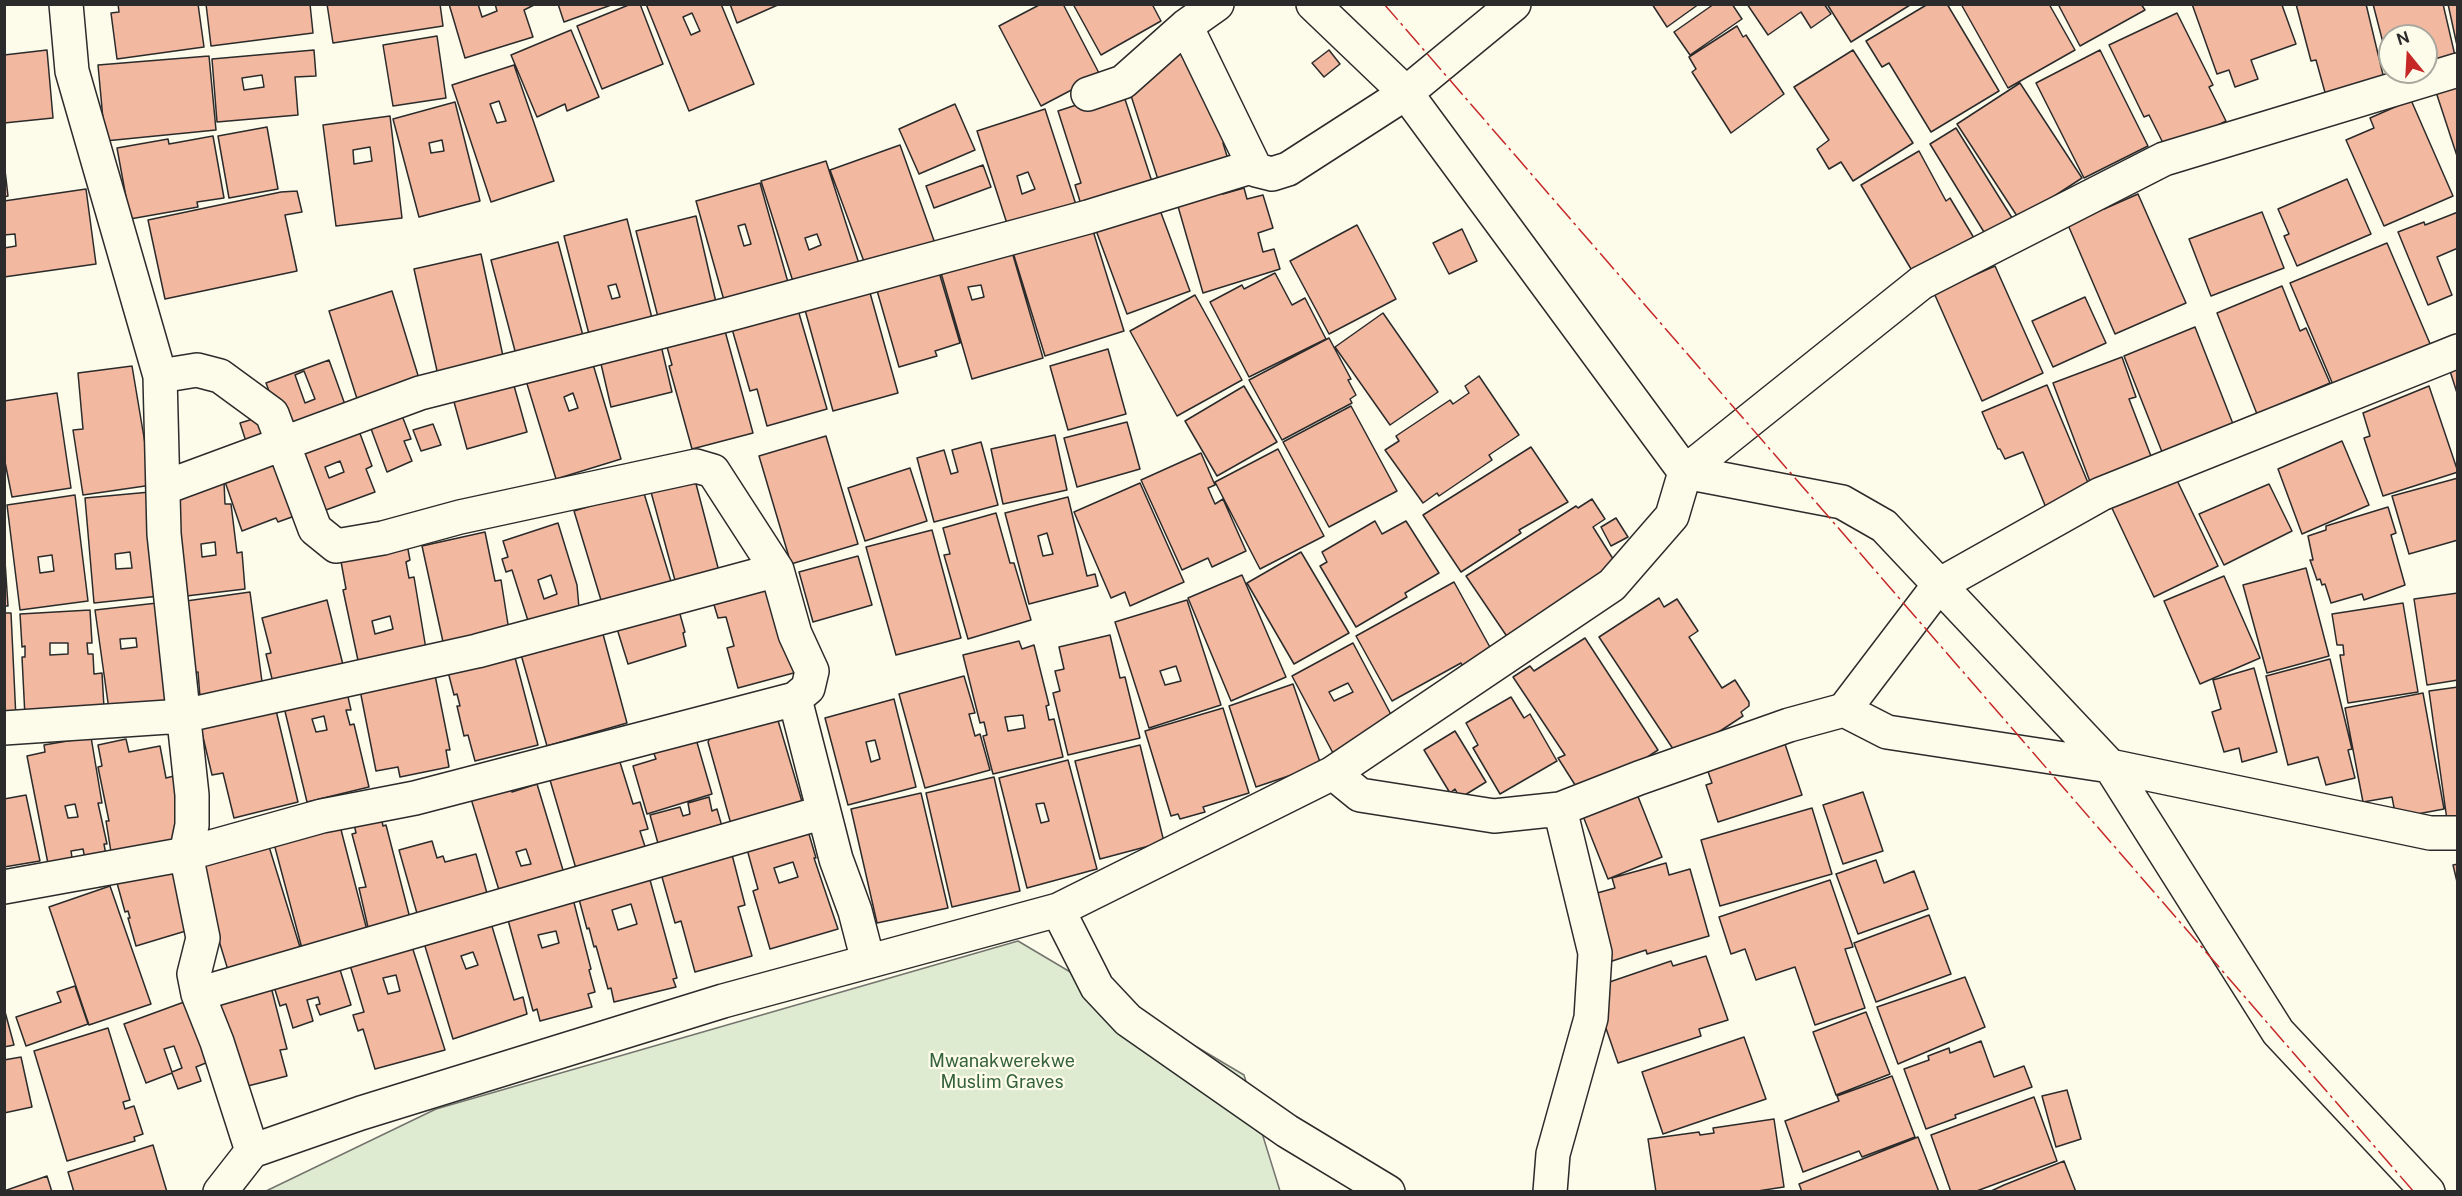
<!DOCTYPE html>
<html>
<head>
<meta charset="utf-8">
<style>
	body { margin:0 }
	#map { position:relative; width:2462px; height:1196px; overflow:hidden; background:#fdfbea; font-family:"Public Sans",sans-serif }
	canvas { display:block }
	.frame { position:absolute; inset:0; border:6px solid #2b2b2b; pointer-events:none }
	.north { position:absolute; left:2378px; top:24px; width:60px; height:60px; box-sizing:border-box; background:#fdfbea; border:2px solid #a9a89e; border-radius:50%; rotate:342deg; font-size:16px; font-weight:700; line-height:24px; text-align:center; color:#2b2b2b }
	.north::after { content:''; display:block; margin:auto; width:21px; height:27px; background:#c62828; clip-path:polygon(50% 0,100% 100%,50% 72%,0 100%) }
</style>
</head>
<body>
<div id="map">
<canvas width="2462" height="1196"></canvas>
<div class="frame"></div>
<div class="north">N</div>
</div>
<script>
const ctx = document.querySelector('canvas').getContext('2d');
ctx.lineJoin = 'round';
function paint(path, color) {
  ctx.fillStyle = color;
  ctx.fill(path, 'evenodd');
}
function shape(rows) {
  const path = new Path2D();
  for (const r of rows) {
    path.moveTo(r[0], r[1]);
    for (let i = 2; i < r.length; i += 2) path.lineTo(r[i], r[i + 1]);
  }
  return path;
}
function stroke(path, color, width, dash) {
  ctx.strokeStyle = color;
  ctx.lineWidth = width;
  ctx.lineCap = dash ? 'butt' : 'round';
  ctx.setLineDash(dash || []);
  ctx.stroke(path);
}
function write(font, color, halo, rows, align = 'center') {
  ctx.font = font + ' "Public Sans",sans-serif';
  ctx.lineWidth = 4.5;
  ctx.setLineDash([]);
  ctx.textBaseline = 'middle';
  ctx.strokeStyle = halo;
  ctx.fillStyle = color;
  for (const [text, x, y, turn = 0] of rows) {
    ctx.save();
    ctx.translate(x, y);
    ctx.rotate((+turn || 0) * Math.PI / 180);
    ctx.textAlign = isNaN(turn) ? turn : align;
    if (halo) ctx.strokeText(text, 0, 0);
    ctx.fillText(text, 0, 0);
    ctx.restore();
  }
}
const green = shape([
	[1018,941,1244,1075,1280,1191,264,1192,436,1109,1018,941]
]);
paint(green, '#deebd1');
stroke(green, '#74746e', 1.5);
const building = shape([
	[118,4,198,4,204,47,117,59,111,13,119,12,118,4],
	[206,4,310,4,313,33,211,46,206,4],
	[327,4,440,4,443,26,333,43,327,4],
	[449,4,478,4,482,17,497,11,495,4,536,4,524,10,533,37,465,58,449,4],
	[558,4,614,4,564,22,558,4],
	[631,4,640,4,663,64,602,89,577,26,631,4],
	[646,4,721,4,754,84,689,111,646,4],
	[692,13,700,31,691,35,683,17,692,13],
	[730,4,780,4,737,23,730,4],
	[1041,4,1063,4,1100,75,1041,106,999,26,1041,4],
	[1073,4,1152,4,1161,21,1101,55,1073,4],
	[1652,4,1699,4,1667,27,1652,4],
	[1714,4,1732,4,1742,19,1690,55,1674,32,1714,4],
	[1747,4,1824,4,1831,14,1811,28,1801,12,1768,35,1747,4],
	[1827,4,1910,4,1910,5,1851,42,1827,4],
	[1928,4,1947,4,1999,91,1931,132,1889,63,1882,67,1866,41,1928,4],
	[1961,4,2049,4,2075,50,2008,88,1961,4],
	[2058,4,2141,4,2145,10,2080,46,2058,4],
	[2192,4,2284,4,2282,5,2296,44,2251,60,2258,79,2235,87,2229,70,2217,74,2192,4],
	[2296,4,2366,4,2384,79,2326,96,2316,60,2311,61,2296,4],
	[2373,4,2443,4,2456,60,2426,67,2426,36,2390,36,2390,70,2373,4],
	[2448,4,2458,4,2458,50,2448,4],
	[2177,13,2213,85,2209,87,2226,121,2167,151,2149,115,2144,117,2109,45,2177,13],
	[1737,26,1743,37,1746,35,1784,94,1731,133,1692,72,1696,69,1689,57,1737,26],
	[571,30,599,97,567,111,565,104,537,117,511,55,571,30],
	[437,36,446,98,393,106,383,45,437,36],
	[1190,42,1229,141,1223,143,1231,169,1162,192,1126,80,1190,42],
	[47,50,53,118,4,123,4,55,47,50],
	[314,50,316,76,295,77,298,115,217,122,212,59,314,50],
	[262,75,264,87,244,90,242,78,262,75],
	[1329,50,1340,64,1324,77,1312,63,1329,50],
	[1853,50,1913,143,1853,181,1841,162,1829,169,1817,149,1829,140,1794,87,1853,50],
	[2100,50,2148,146,2084,178,2036,83,2100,50],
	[209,56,216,130,105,141,98,65,209,56],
	[514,65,554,181,491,202,452,85,514,65],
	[499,101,506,121,497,123,490,104,499,101],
	[2020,83,2082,178,2019,219,1957,124,2020,83],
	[2458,84,2458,159,2436,92,2458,84],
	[1122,90,1156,194,1083,211,1075,185,1081,183,1058,111,1122,90],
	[2411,100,2453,196,2384,226,2346,140,2374,128,2370,118,2411,100],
	[455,102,480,201,419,217,393,119,455,102],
	[442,140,444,151,431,153,429,143,442,140],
	[955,104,975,150,919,174,899,129,955,104],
	[1045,109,1079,214,1011,236,977,131,1045,109],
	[1028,172,1035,189,1022,194,1017,176,1028,172],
	[390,116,402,218,336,226,323,125,390,116],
	[370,147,372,161,354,164,353,150,370,147],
	[267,127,278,189,229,198,218,136,267,127],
	[1956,128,2014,221,1987,237,1930,144,1956,128],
	[213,136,224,198,197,202,198,207,130,219,117,148,168,139,169,144,213,136],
	[900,145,937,249,866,267,830,170,900,145],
	[1919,151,1946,201,1950,198,1974,238,1914,274,1861,185,1919,151],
	[826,161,861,270,796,291,761,181,826,161],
	[817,234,821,245,809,250,805,238,817,234],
	[983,165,991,187,934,208,926,186,983,165],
	[5,170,8,196,4,197,4,170,5,170],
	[2347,179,2371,234,2297,266,2284,236,2289,234,2278,209,2347,179],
	[760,183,791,293,727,311,696,201,760,183],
	[745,224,751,244,744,246,738,226,745,224],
	[1221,184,1223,194,1244,188,1247,199,1263,195,1273,228,1258,233,1263,252,1274,249,1280,269,1203,293,1175,196,1221,184],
	[86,189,96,264,4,277,4,248,16,246,15,234,4,235,4,201,86,189],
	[297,191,302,212,285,215,297,271,165,299,148,220,281,192,297,191],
	[2138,194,2186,303,2115,334,2065,218,2102,202,2104,209,2138,194],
	[1157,202,1190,291,1127,314,1094,225,1157,202],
	[2262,212,2284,268,2211,296,2189,239,2262,212],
	[2458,212,2458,248,2437,257,2452,295,2428,305,2398,232,2424,222,2425,225,2458,212],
	[696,216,718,311,660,325,636,231,696,216],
	[627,219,655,330,592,346,564,236,627,219],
	[616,284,620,297,612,299,608,286,616,284],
	[1090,221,1124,331,1045,356,1011,246,1090,221],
	[1357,225,1396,299,1329,334,1290,261,1357,225],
	[1462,229,1477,261,1449,274,1433,243,1462,229],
	[558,242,586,347,519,366,491,260,558,242],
	[2387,243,2431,346,2334,387,2290,283,2387,243],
	[1010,245,1043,358,972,379,939,266,1010,245],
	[981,285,984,297,972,300,968,287,981,285],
	[481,254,506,370,440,384,414,269,481,254],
	[936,262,960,343,935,351,937,356,899,367,874,280,936,262],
	[1995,266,2043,373,1982,401,1934,293,1995,266],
	[1275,273,1292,305,1305,298,1326,339,1249,377,1210,302,1242,285,1244,289,1275,273],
	[867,282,898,393,833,411,802,299,867,282],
	[2282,286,2300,331,2306,328,2330,383,2257,414,2217,313,2282,286],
	[392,291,421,385,359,405,329,311,392,291],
	[1195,295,1242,380,1177,416,1130,331,1195,295],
	[2085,297,2106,343,2053,367,2032,321,2085,297],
	[796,303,827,409,767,426,757,389,750,391,730,322,796,303],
	[1383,313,1438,392,1390,425,1335,347,1383,313],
	[722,320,753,433,692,449,669,366,672,365,664,336,722,320],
	[2195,327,2235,429,2164,457,2124,356,2195,327],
	[659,337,672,392,611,407,598,351,659,337],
	[1329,338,1351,379,1348,380,1356,395,1350,399,1352,403,1282,440,1249,380,1329,338],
	[1108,349,1126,414,1068,430,1050,366,1108,349],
	[590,354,621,459,556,479,524,374,590,354],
	[573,393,578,408,569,411,564,397,573,393],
	[2122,357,2136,397,2129,399,2154,464,2092,487,2053,383,2122,357],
	[329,360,348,413,286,437,266,383,329,360],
	[304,371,315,399,305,403,295,375,304,371],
	[132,366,152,485,83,495,73,430,83,429,78,373,132,366],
	[2458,369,2458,396,2450,371,2458,369],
	[511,375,527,432,467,449,451,391,511,375],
	[1479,376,1519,435,1489,455,1492,460,1439,496,1437,493,1423,503,1385,450,1399,441,1396,436,1450,400,1453,404,1469,393,1465,386,1479,376],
	[2047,385,2094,497,2049,515,2023,452,2005,459,2000,449,1998,449,1982,412,2047,385],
	[1244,386,1277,442,1217,476,1185,421,1244,386],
	[2429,386,2458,472,2383,496,2364,438,2370,436,2363,413,2429,386],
	[57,393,71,488,12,497,4,457,4,401,57,393],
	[398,405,411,439,404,441,412,461,387,472,367,418,398,405],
	[1351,406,1397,491,1329,527,1283,442,1351,406],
	[253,419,271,435,250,454,240,423,253,419],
	[355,420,372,466,366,469,375,492,315,514,289,444,355,420],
	[340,461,344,472,329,478,325,467,340,461],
	[1127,422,1140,469,1077,487,1064,438,1127,422],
	[433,424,441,445,421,451,413,430,433,424],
	[1055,435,1067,490,1003,504,991,449,1055,435],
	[826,436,858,544,791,564,759,456,826,436],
	[2342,441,2369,505,2302,534,2278,469,2342,441],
	[981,442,998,505,934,522,917,458,944,450,951,474,958,472,952,450,981,442],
	[1531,447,1568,502,1519,530,1521,533,1461,572,1423,515,1531,447],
	[1278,449,1324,536,1260,569,1215,482,1278,449],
	[280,452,303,513,278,522,276,518,242,531,222,473,280,452],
	[1201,453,1215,485,1208,488,1215,504,1223,499,1246,551,1212,567,1208,558,1182,570,1141,480,1201,453],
	[910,468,927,521,865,541,848,488,910,468],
	[2174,474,2218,566,2154,597,2110,504,2174,474],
	[2458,478,2458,540,2409,554,2392,496,2458,478],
	[695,480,721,579,679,595,651,492,695,480],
	[224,482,225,504,231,504,237,553,242,552,245,589,178,597,168,488,224,482],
	[215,542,216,555,202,557,201,544,215,542],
	[1140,483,1184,582,1130,606,1125,592,1111,598,1074,512,1140,483],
	[2269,484,2292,531,2224,565,2199,514,2269,484],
	[643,490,673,588,604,610,574,511,643,490],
	[150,492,160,596,94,603,85,498,150,492],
	[130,552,132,568,116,569,115,554,130,552],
	[75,495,88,601,20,610,7,505,75,495],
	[52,555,54,571,40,573,38,557,52,555],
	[1068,497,1087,576,1095,574,1098,586,1029,604,1005,513,1068,497],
	[1047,533,1053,554,1043,556,1038,536,1047,533],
	[1592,499,1605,519,1593,527,1620,570,1508,638,1466,576,1576,506,1578,508,1592,499],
	[2388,507,2396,533,2391,535,2405,585,2364,600,2362,594,2331,603,2325,584,2322,585,2320,579,2317,580,2310,560,2313,560,2308,536,2326,530,2326,526,2388,507],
	[996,513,1010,563,1014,563,1031,620,968,639,944,555,950,554,943,528,996,513],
	[1616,518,1628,537,1611,546,1601,527,1616,518],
	[1375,521,1382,534,1406,521,1439,573,1405,593,1407,597,1356,627,1320,566,1327,562,1322,552,1375,521],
	[558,523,577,585,579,608,529,624,512,570,506,572,502,559,508,557,503,541,558,523],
	[551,575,557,594,544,599,538,580,551,575],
	[932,530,961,638,896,655,866,547,932,530],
	[485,532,495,581,501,580,510,637,445,651,422,546,485,532],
	[406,539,410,560,406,562,409,578,414,577,426,649,359,665,343,590,346,589,340,556,406,539],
	[390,616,393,629,375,634,372,621,390,616],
	[4,546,8,606,4,606,4,546],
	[1301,552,1349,633,1294,664,1247,583,1301,552],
	[858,556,872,605,813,622,799,572,858,556],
	[2306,568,2329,656,2267,673,2243,585,2306,568],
	[1242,575,1286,677,1231,701,1188,598,1242,575],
	[2224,576,2260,658,2200,684,2164,601,2224,576],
	[775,577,801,671,738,688,727,648,734,646,726,617,718,618,711,595,775,577],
	[1454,582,1491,649,1465,671,1461,663,1392,701,1356,636,1454,582],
	[250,592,263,689,200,697,198,672,187,674,179,602,250,592],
	[2458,593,2458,680,2427,685,2414,599,2458,593],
	[1659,598,1664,607,1677,599,1698,631,1689,637,1722,688,1735,680,1749,702,1749,706,1741,712,1743,716,1679,758,1599,637,1659,598],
	[327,600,344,669,274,687,266,654,271,653,262,618,327,600],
	[676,600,685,632,683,633,686,646,628,664,614,619,676,600],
	[1187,600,1221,705,1149,728,1115,622,1187,600],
	[1176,666,1181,681,1165,685,1160,671,1176,666],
	[157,603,168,710,110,717,95,610,157,603],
	[136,638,137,647,121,649,120,639,136,638],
	[2403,603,2418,692,2348,703,2340,655,2344,655,2343,645,2337,645,2332,614,2403,603],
	[90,610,92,643,87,643,88,654,93,654,94,674,102,673,104,708,25,717,22,657,25,657,25,646,22,647,20,614,90,610],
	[50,643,68,643,68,654,50,655,50,643],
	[4,613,11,613,16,719,4,720,4,613],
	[600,623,627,723,547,746,520,651,600,623],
	[1110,635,1120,678,1125,677,1140,738,1068,755,1053,693,1060,691,1055,671,1064,669,1059,647,1110,635],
	[1585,638,1658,750,1584,799,1558,758,1565,755,1513,677,1530,666,1534,671,1585,638],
	[1019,641,1022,649,1034,645,1049,705,1046,706,1049,720,1054,719,1063,757,993,774,983,736,987,735,984,722,980,723,963,655,1019,641],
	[1023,715,1025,728,1008,731,1005,717,1023,715],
	[1353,643,1395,722,1334,755,1292,676,1353,643],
	[1348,683,1353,692,1334,701,1329,692,1348,683],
	[512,646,538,745,475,761,468,735,464,736,457,706,460,706,457,694,454,695,446,664,512,646],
	[2330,659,2352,749,2348,750,2355,778,2326,785,2318,757,2288,765,2266,676,2330,659],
	[2254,668,2277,752,2242,762,2239,748,2224,752,2212,712,2221,709,2213,680,2254,668],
	[434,670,450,750,446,750,449,767,400,777,398,767,376,771,359,685,434,670],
	[964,676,975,713,969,714,975,736,980,734,990,770,925,788,899,694,964,676],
	[345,684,351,710,346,710,350,725,354,724,369,787,307,802,282,699,345,684],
	[324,716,327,730,316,732,312,719,324,716],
	[1293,684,1321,765,1256,787,1229,706,1293,684],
	[2458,687,2458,818,2447,820,2429,691,2458,687],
	[2423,693,2444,809,2396,818,2392,797,2363,802,2345,708,2423,693],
	[1511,697,1524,718,1530,714,1557,761,1500,794,1473,748,1478,745,1466,723,1511,697],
	[273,698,298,802,234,818,223,773,212,775,198,716,273,698],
	[894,699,916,787,848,805,825,718,894,699],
	[875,740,880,759,871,762,866,742,875,740],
	[1223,708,1249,793,1203,807,1205,812,1180,819,1178,814,1171,816,1145,731,1223,708],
	[777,717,806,815,734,835,708,742,712,734,777,717],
	[1455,731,1486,782,1460,798,1455,789,1450,793,1424,750,1455,731],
	[1782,735,1802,795,1718,822,1706,785,1712,783,1704,760,1782,735],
	[91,737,102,803,98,803,107,844,104,844,107,861,86,864,83,849,71,851,74,870,50,874,27,756,45,752,44,745,91,737],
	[75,804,78,817,68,818,65,806,75,804],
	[126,739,129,752,160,746,166,778,174,776,187,838,111,852,106,821,109,821,98,767,102,766,98,745,126,739],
	[696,739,712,794,647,814,633,766,656,759,653,751,696,739],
	[1140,745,1164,842,1100,859,1075,761,1140,745],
	[619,759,633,804,640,802,648,829,640,831,649,859,579,879,550,780,619,759],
	[1068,760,1097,869,1027,888,999,778,1068,760],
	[1044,803,1049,821,1041,823,1036,804,1044,803],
	[508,777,512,792,537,784,566,880,502,900,468,789,508,777],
	[526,849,531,864,521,866,516,852,526,849],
	[994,777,1020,891,952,907,926,793,994,777],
	[1633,784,1662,857,1608,879,1579,806,1633,784],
	[1863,792,1883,851,1843,864,1823,805,1863,792],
	[921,793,948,908,877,923,851,809,921,793],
	[26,795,40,861,4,867,4,799,26,795],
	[709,797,712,811,717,809,725,837,661,854,650,815,680,807,683,816,690,814,688,803,709,797],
	[1812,808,1832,874,1720,906,1701,840,1812,808],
	[381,817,383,826,386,825,412,926,370,936,359,888,366,887,352,834,356,833,354,824,381,817],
	[339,822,369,938,304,956,273,840,339,822],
	[806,824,816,858,814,858,838,929,770,949,753,891,758,889,745,842,806,824],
	[793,862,798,877,779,883,774,868,793,862],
	[267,840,303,957,231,980,195,862,267,840],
	[432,841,437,858,443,856,445,862,476,854,490,904,420,924,399,850,432,841],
	[729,843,745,905,738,907,752,956,695,972,681,921,675,923,658,863,729,843],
	[1876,860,1884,883,1914,871,1928,909,1858,934,1836,874,1876,860],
	[1666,863,1669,875,1690,869,1709,936,1647,954,1646,950,1603,964,1583,897,1615,888,1612,878,1666,863],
	[2458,864,2458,886,2453,865,2458,864],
	[178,869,199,927,136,946,128,918,130,918,128,911,125,912,117,883,178,869],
	[647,869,677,978,673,979,676,987,614,1002,611,988,608,989,596,946,594,947,589,928,587,929,576,888,647,869],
	[631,904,637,924,618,930,612,910,631,904],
	[1830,880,1853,947,1845,949,1865,1008,1815,1025,1795,967,1756,980,1745,949,1731,954,1719,917,1830,880],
	[110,886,151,1004,89,1025,49,907,110,886],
	[571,891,591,969,589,970,595,992,588,994,592,1007,540,1021,537,1009,533,1011,505,909,571,891],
	[556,931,559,943,542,948,538,935,556,931],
	[488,913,514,1000,523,997,527,1014,453,1039,421,933,488,913],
	[473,952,478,965,466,969,461,956,473,952],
	[1929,915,1951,974,1876,1002,1854,943,1929,915],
	[409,937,445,1050,375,1069,363,1029,358,1031,353,1015,364,1012,347,955,409,937],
	[396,975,400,991,388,994,383,978,396,975],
	[1706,956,1728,1020,1699,1029,1701,1036,1618,1063,1592,988,1671,961,1673,966,1706,956],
	[337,960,351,1005,320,1015,316,1005,320,1004,318,997,307,1000,313,1021,293,1028,286,1004,280,1006,272,980,337,960],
	[1965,977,1985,1027,1898,1064,1877,1007,1965,977],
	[270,983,287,1049,280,1050,287,1076,236,1089,212,998,270,983],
	[75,986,88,1024,26,1046,16,1017,61,1002,57,992,75,986],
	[195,998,218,1058,196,1067,201,1081,178,1089,172,1073,146,1083,124,1024,195,998],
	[174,1046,182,1068,172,1072,164,1049,174,1046],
	[4,1008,14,1045,4,1047,4,1008],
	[1866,1012,1890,1074,1836,1095,1813,1032,1866,1012],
	[108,1028,130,1100,123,1102,125,1109,134,1106,143,1134,134,1137,135,1141,67,1161,34,1051,108,1028],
	[1744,1037,1766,1099,1663,1134,1642,1072,1744,1037],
	[1981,1041,1994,1077,2024,1066,2032,1087,1955,1115,1956,1118,1926,1129,1904,1069,1929,1060,1928,1056,1949,1048,1950,1053,1981,1041],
	[21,1057,32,1107,4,1113,4,1060,21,1057],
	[1892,1076,1915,1137,1862,1157,1859,1151,1803,1172,1785,1121,1839,1101,1837,1096,1892,1076],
	[2067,1090,2081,1139,2056,1147,2042,1096,2067,1090],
	[2034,1097,2057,1161,1974,1192,1951,1192,1931,1135,2034,1097],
	[1774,1119,1784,1187,1751,1192,1656,1192,1648,1139,1699,1132,1700,1135,1714,1133,1713,1128,1774,1119],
	[1918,1137,1939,1192,1802,1192,1799,1184,1918,1137],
	[153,1145,167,1192,74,1192,68,1172,153,1145],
	[2064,1161,2076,1192,1989,1192,2004,1185,2064,1161],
	[47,1176,52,1192,4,1192,4,1191,47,1176]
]);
paint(building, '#f2b8a0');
stroke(building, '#2b2b2b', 1.5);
const minor = shape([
	[66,4,72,71,160,376,164,534,192,795,192,825,186,854,203,938,194,974,198,994,217,1042,252,1151],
	[1313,4,1406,93,1685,472,1842,502,1884,526,2110,766,2278,1032,2428,1192],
	[1186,26,1256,170,1272,174,1288,169,1406,93,1514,4],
	[1088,94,1123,82,1186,26,1217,4],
	[160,376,197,370,220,376,272,414,315,529,336,546,383,538,460,517,696,466,713,471,777,570,795,634,812,671,808,688,795,699],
	[163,488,420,393,730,314,1088,217,1254,166],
	[1844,710,1939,585,2101,494,2458,351],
	[4,728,183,716,477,651,777,570],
	[1333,773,1360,795,1494,816,1560,809,1639,778,1789,725,1844,710,1887,732,2110,766,2430,833,2458,833],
	[4,887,186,854,322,816,415,798,795,699,836,859,855,911,868,961],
	[1058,910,1097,987,1128,1020,1287,1131,1388,1192],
	[198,994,824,812],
	[220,1192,252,1151,361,1113,723,1001,1058,910,1333,773,1612,585,1672,516,1685,472,1921,283,2164,159,2458,70],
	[1550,1192,1553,1154,1591,1018,1595,953,1560,809]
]);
stroke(minor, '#2b2b2b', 36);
stroke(minor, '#fdfbea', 33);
stroke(shape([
	[1384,4,2414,1192]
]), '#c62828', 1.5, [21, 4.5, 3, 4.5]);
write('18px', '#34623c', '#fdfbea', [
	["Mwanakwerekwe",1002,1061],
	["Muslim Graves",1002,1082]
]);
</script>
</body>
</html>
